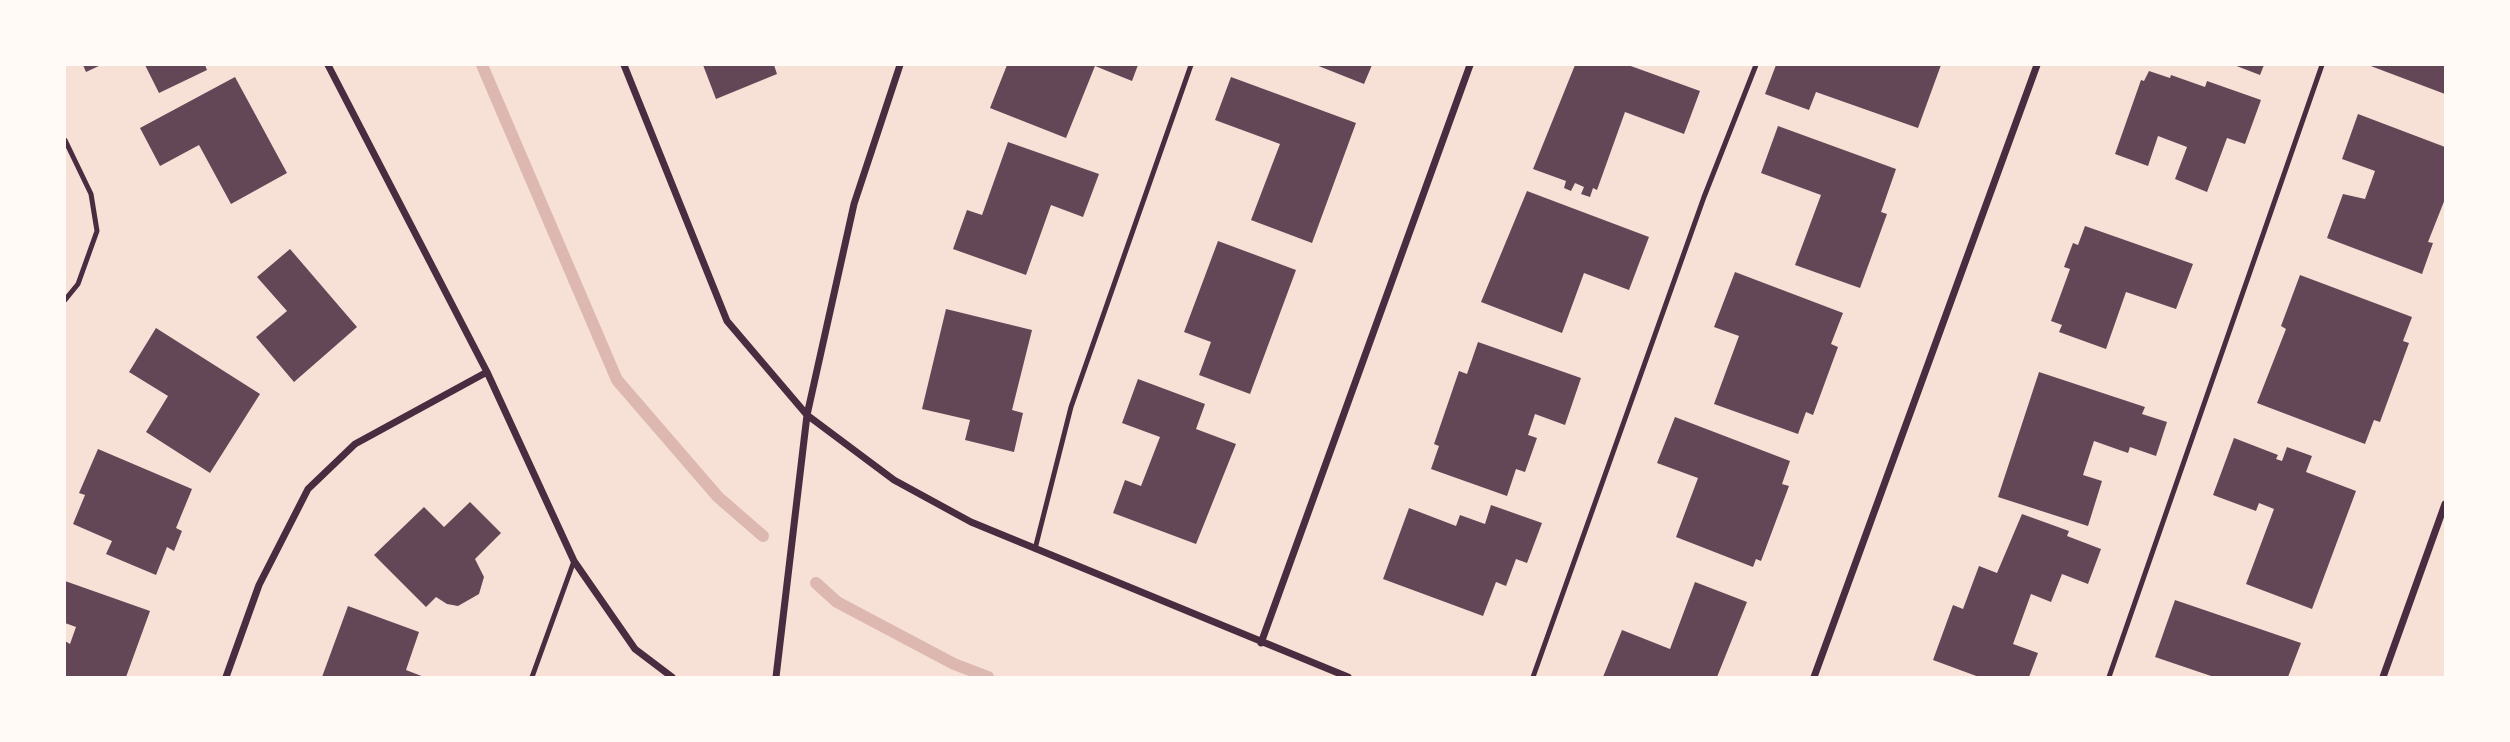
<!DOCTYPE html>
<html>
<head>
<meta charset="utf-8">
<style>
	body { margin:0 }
	#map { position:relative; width:2510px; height:742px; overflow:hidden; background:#f7e1d7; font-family:"Titillium Web",sans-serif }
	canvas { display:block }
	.frame { position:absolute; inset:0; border:66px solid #fffaf5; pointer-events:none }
</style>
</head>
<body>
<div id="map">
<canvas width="2510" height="742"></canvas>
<div class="frame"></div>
</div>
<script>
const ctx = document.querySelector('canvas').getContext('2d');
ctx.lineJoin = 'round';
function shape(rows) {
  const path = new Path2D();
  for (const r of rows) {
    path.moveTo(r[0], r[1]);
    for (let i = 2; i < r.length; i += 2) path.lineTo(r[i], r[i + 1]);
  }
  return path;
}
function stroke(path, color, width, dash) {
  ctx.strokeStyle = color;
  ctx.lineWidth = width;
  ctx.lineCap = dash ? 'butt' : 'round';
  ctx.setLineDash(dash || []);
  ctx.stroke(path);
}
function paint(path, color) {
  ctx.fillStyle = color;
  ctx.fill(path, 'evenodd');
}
stroke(shape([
	[482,65,617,380,718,497,763,536],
	[816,583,837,602,954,664,988,677]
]), '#dcb8b0', 12);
paint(shape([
	[83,65,101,65,86,72],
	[145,65,205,65,207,70,159,93],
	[703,65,774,65,777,74,716,99],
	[1007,65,1138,65,1132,81,1095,66,1066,138,990,108],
	[1316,65,1372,65,1364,84],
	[1575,65,1628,65,1700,91,1684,134,1625,112,1597,190,1593,188,1590,197,1581,194,1584,187,1575,183,1571,191,1564,188,1566,181,1533,169],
	[1776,65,1941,65,1918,128,1816,92,1809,110,1765,94],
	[2234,65,2264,65,2260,75],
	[2368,65,2445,65,2445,94],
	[2149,71,2170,78,2171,75,2205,87,2207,81,2261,100,2245,144,2227,138,2207,192,2175,179,2187,147,2158,136,2148,166,2115,154,2141,80,2144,81],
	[235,77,287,173,231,204,199,145,160,166,140,128],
	[1231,77,1356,123,1312,243,1251,220,1280,144,1215,120],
	[2358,114,2445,147,2445,199,2428,242,2433,243,2422,274,2327,238,2343,194,2365,199,2375,171,2342,159],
	[1778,126,1896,169,1881,212,1887,214,1860,288,1795,265,1821,195,1761,173],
	[1008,142,1099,174,1083,217,1051,205,1026,275,953,249,967,210,982,215],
	[1527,191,1649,237,1629,290,1584,273,1562,333,1481,302],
	[2085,226,2193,264,2176,309,2126,292,2106,349,2059,332,2062,325,2051,321,2070,269,2064,267,2073,243,2078,245],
	[1218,241,1296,270,1250,394,1199,375,1211,342,1184,332],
	[290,249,357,327,294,382,256,337,287,311,257,277],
	[1735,272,1843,313,1831,344,1838,347,1813,415,1806,412,1798,434,1714,404,1739,336,1714,327],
	[2300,275,2412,317,2403,341,2409,343,2380,422,2374,420,2365,444,2257,403,2286,329,2281,326],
	[946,309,1032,330,1012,410,1023,413,1014,452,965,440,970,420,922,409],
	[156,328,260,394,210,473,146,432,168,396,129,372],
	[1478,342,1581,378,1565,425,1535,414,1528,435,1537,438,1525,472,1516,469,1507,496,1431,469,1439,446,1434,444,1459,371,1467,374],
	[2039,372,2145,407,2142,414,2167,422,2156,456,2130,447,2128,453,2094,441,2083,475,2102,481,2088,526,1998,497],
	[1138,379,1205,404,1196,429,1236,444,1196,544,1113,513,1125,480,1141,486,1160,437,1122,423],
	[1675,417,1790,461,1782,484,1789,486,1761,561,1756,559,1753,567,1676,537,1698,478,1657,463],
	[2234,438,2278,455,2276,459,2282,461,2287,447,2312,456,2306,472,2356,491,2312,609,2246,584,2274,509,2259,503,2256,511,2213,495],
	[98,449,192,489,176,528,182,531,174,551,167,547,156,575,106,554,112,541,73,524,85,495,79,493],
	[470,502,501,533,475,559,484,577,479,594,458,606,447,604,436,597,426,607,374,555,424,507,444,527],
	[1491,505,1542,523,1527,563,1516,559,1506,586,1496,582,1483,616,1383,579,1409,508,1456,526,1460,515,1485,524],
	[2022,514,2069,531,2067,536,2101,549,2088,584,2062,574,2051,602,2031,594,2013,644,2038,653,2029,677,1979,677,1933,660,1953,605,1963,609,1979,566,1997,573],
	[65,581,150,611,126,677,65,677,65,641,70,644,76,627,65,623],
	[1695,582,1747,602,1717,677,1603,677,1622,630,1670,649],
	[2175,600,2301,643,2288,677,2214,677,2155,657],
	[348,606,419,632,406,670,424,677,322,677]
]), '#644757');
stroke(shape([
	[65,140,91,194,97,231,78,284,65,300],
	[1035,549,1071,407,1191,65],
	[532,677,574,561],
	[1533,677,1704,197,1756,65],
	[2109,677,2322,65]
]), '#4a2c40', 5);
stroke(shape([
	[328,65,487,372,574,561,635,649,672,677],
	[624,65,727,321,807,415,894,480,971,522,1348,677],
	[1261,643,1470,65],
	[226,677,259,585,308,489,355,444,487,372],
	[776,677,807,415,854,204,900,65],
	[1814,677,2037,65],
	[2383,677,2445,504]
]), '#4a2c40', 7);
</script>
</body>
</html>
